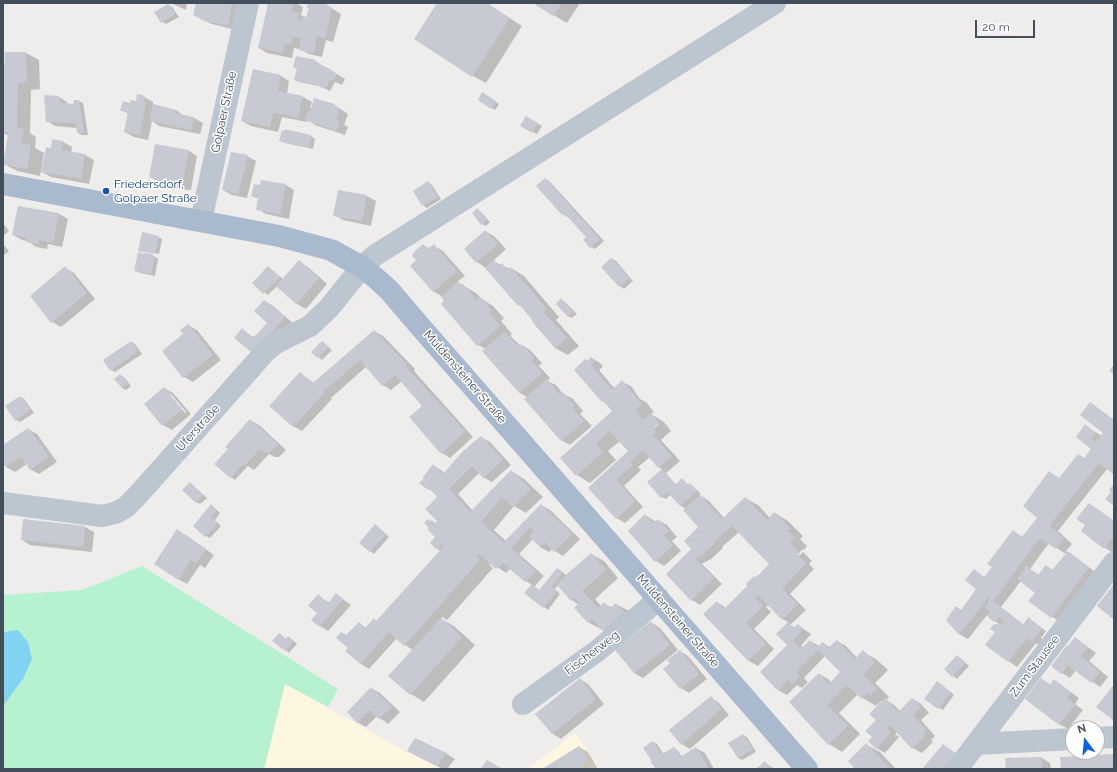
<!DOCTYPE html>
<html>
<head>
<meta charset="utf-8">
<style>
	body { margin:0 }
	#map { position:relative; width:1117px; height:772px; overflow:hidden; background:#efecec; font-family:Raleway,sans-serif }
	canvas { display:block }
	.frame { position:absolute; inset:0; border:4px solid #434e5b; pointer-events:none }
	.north { position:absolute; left:1065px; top:720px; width:40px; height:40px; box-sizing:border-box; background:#fff; border:1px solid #b4b8bd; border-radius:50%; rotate:344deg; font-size:11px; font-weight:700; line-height:16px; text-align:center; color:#434e5b }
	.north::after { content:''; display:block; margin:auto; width:14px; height:18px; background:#0e60e7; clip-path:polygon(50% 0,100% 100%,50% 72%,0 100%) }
	.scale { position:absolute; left:975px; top:20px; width:60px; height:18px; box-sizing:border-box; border:2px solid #434e5b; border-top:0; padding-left:5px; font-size:12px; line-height:14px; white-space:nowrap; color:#434e5b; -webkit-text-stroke:3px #fff; paint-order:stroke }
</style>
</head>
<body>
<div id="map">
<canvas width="1117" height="772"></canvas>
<div class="frame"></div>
<div class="north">N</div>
<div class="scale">20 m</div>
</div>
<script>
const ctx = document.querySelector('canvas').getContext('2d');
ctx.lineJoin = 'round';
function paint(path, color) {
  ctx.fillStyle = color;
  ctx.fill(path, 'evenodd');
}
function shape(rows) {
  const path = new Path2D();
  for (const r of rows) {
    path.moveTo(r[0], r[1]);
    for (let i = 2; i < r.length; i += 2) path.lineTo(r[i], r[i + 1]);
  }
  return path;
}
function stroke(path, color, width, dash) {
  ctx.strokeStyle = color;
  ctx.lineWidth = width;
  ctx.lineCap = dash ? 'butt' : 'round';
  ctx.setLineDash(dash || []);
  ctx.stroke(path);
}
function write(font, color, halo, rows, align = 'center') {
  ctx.font = font + ' Raleway,sans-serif';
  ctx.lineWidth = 3;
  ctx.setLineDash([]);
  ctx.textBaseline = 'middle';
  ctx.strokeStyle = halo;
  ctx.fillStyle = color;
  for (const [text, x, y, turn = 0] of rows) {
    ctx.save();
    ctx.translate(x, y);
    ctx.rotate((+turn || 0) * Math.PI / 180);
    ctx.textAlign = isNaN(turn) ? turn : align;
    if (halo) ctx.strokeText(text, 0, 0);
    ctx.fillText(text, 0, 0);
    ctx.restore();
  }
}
paint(shape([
	[285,684,403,750,441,769,264,769],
	[575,733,600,769,527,769]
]), '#fdf7e2');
paint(shape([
	[142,566,338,689,328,707,285,684,264,769,3,769,3,706,23,679,18,630,3,632,3,595,82,590]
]), '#b6f1d0');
paint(shape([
	[18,630,28,642,32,659,23,679,3,706,3,632]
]), '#80d3f1');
paint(shape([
	[172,3,187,3,186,10,175,5],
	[197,3,242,3,236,30,212,24,203,20],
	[269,3,296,3,303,7,301,15,307,18,310,3,323,3,341,14,333,42,326,40,322,57,309,54,300,49,294,48,292,58,267,53,259,48],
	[438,3,486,3,522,26,486,83,473,76],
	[534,3,580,3,567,23],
	[168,5,172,7,179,17,166,24,162,22],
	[6,53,26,53,39,60,40,89,31,90,30,133,36,137,35,148,44,153,40,176,17,171,4,164,9,136,3,133,3,64,6,64],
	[315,61,345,79,342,85,335,82,330,91,319,86,299,82,295,80,298,69,294,67],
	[281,76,289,81,287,94,303,97,312,102,310,108,312,108,314,100,334,105,348,114,344,125,348,127,345,135,315,125,308,120,307,122,282,117,278,132,251,126,242,121],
	[483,94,499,104,495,110,479,100],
	[59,97,67,102,68,104,73,105,78,101,83,103,88,135,82,135,78,133,77,128,55,126,47,121],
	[144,97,153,102,153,105,176,110,184,116,194,118,203,123,200,134,159,126,152,121,148,140,134,137,125,132,129,114,122,110],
	[526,117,542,126,537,134,521,126],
	[286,131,311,136,315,139,313,149,285,143,281,141],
	[53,140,63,142,72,147,71,153,85,155,94,160,89,184,51,177,42,172,52,149],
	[189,151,197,156,191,190,170,188,150,177],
	[247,156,256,161,247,198,232,195,223,190],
	[546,179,550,182,604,241,595,249,591,247,587,237,568,216,567,217,563,214,538,186],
	[428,183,432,185,441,199,427,208,423,205],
	[286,185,294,190,289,219,266,214,257,209,259,199,252,196],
	[339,191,367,196,376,201,371,226,343,220,334,215],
	[19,207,59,214,68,219,62,247,48,244,47,249,36,247,28,241,22,240,13,235],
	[477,209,481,212,490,222,486,226,482,224],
	[3,223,9,231,3,236],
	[485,231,494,236,506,249,493,261,510,269,511,268,524,276,559,317,556,320,579,346,568,355,555,348,523,308,519,305,486,268,477,262],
	[158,237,162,239,159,254,142,251,142,252,139,250],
	[3,244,9,251,3,256],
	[423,245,430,249,434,246,443,251,465,276,457,282,476,293,482,299,493,306,504,318,501,321,512,334,510,336,521,346,522,345,530,350,542,363,539,366,550,378,547,381,556,385,563,394,572,398,583,411,580,414,592,426,570,445,561,440,527,397,520,393,484,351,486,349,478,345,443,297,433,291,418,260],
	[144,253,151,254,158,259,155,276,140,273,136,270,147,255],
	[612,259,616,261,633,281,624,289,620,286,602,267],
	[299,262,308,267,327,284,306,309,297,304,277,286,268,295,253,283,268,267,283,279],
	[65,268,74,273,95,299,61,327,52,322],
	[561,300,565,302,577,314,572,318,568,316],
	[264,301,273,306,293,323,260,357,242,330,255,338,268,323],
	[188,325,197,330,221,360,193,382,184,377,184,334],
	[374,331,383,336,415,369,414,371,473,437,450,458,442,453,423,406,402,381,391,390,383,385,367,366,331,398,332,399,302,431,293,426,300,373,314,383],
	[131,342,135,344,142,354,115,372,111,370],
	[322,342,332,350,322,360,312,352],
	[592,358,600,363,603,366,599,370,615,389,622,382,631,386,640,399,646,402,654,412,651,414,664,422,671,431,661,440,680,461,666,473,676,485,682,480,689,485,690,484,694,487,701,494,699,495,709,501,724,518,745,498,758,505,770,518,775,513,788,521,803,536,800,539,807,546,804,550,803,549,781,571,782,573,803,552,812,561,809,564,814,569,790,594,806,610,790,625,796,628,798,625,811,634,801,646,803,648,810,641,819,646,823,643,830,647,837,641,846,646,857,658,863,652,876,659,888,670,875,683,889,697,886,700,894,705,900,711,913,699,921,704,929,713,921,720,935,736,931,740,933,742,922,753,913,748,897,732,895,734,899,737,885,753,876,748,873,737,883,702,881,701,876,706,863,698,858,694,839,713,860,734,842,752,829,744,800,713,819,674,828,679,832,683,842,672,825,656,804,678,808,682,802,688,797,685,787,695,778,690,789,645,778,634,789,623,783,619,769,605,766,607,771,612,754,629,774,649,758,666,749,661,720,631,717,602,726,608,770,564,739,532,722,547,723,548,711,559,702,564,722,584,700,605,692,600,693,549,700,527,686,509,681,506,671,494,666,499,662,497,649,482,663,470,659,467,650,457,638,467,641,470,624,486,643,507,625,523,616,518,589,488,629,451,620,441,608,451,616,460,590,483,577,475,562,458,614,411,607,404,603,401,588,362],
	[658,423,659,424,636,446],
	[120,375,124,377,131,386,126,390,122,388],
	[164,388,173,393,191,414,172,430,163,425],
	[169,394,171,394,186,412,185,413],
	[20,397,24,399,34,413,20,422,16,420],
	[1090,403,1114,420,1114,474,1107,469,1058,531,1072,544,1066,551,1097,573,1060,622,1030,601,1037,593,1021,581,1001,607,1024,625,1032,621,1046,631,1041,638,1045,641,1041,646,1036,643,1017,667,986,645,996,632,995,625,1000,625,987,615,968,639,959,634,961,611,978,589,974,571,985,578,993,567,1013,531,1023,537,1039,517,1049,472,1060,479,1085,459,1092,448,1085,426,1102,436,1104,433],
	[1049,543,1066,554,1053,570,1046,566,1039,575,1030,569],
	[250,420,259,425,286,450,279,457,275,457,269,454,254,470,248,466,235,480,231,477,229,449],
	[28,429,37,434,57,462,39,474,30,469,27,464,15,472,6,467,3,462,3,447],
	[481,437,490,442,511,465,492,482,483,477,479,473,458,494,473,511,511,471,524,479,543,497,526,513,514,506,494,530,506,541,541,505,550,510,580,539,563,556,552,549,549,552,540,547,533,539,519,554,544,576,534,587,539,590,561,571,566,575,591,554,604,561,618,578,595,599,601,606,604,603,612,608,616,604,629,611,617,638,588,622,579,605,572,600,558,585,555,589,560,594,548,610,526,593,532,585,526,581,511,568,506,573,491,563,489,565,493,568,447,620,442,617,441,619,454,626,475,645,424,702,411,694,390,676,413,650,405,645,397,638,369,669,361,664,347,651,349,648,347,636,359,623,366,628,377,622,441,551,437,549,436,537,436,524,438,521,438,497,435,493,429,489,433,465,445,473],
	[190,483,207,498,200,504,196,502],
	[1090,504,1114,521,1113,553,1105,548,1086,525],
	[212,506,220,513,215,520,221,526,210,538,206,536],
	[645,515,656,522,658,520,667,525,677,537,672,541,681,551,664,566,656,561,629,531],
	[24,520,85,527,94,532,92,552,30,545,22,540],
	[379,528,389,537,374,554,370,551],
	[186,535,214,555,205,568,200,565,187,584,178,579],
	[337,595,351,605,328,631,320,626,318,596,330,603],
	[652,623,660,628,678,650,643,678,634,673],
	[283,636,287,640,293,640,297,644,289,653,285,650],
	[1075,638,1096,653,1089,661,1108,677,1100,687,1076,670,1070,678,1062,673],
	[680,651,688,656,707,679,689,693,681,688,671,663],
	[958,656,969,666,957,679,953,676],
	[580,679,588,684,604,704,561,739,553,734,536,714],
	[1042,680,1051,685,1054,681,1079,698,1075,704,1083,710,1068,729,1059,724],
	[941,684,954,695,943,710,939,708],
	[371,688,380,693,400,712,388,724,377,716,366,727,357,722],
	[711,698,719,703,729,715,690,749,682,744],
	[743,735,747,737,756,752,742,760,738,758],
	[415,739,447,754,455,759,447,769,443,769,417,756],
	[653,742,657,744,664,755,674,748,678,751,682,757,696,748,705,753,714,769,657,769,654,761],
	[867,745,880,752,896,769,857,769],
	[943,745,963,758,955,769,923,769],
	[579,747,588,752,597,767,596,767,599,769,544,769],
	[1042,758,1050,763,1051,769,1007,769],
	[765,763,773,768,775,769,757,769]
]), '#0003');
paint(shape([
	[196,3,232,3,228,26,202,20,193,15],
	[268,3,294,3,292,12,299,13,297,19,301,20,302,16,306,17,309,8,307,8,308,3,324,3,332,8,325,38,317,36,314,53,299,50,301,38,293,37,291,44,285,43,283,53,258,48],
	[437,3,487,3,510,18,472,77,414,39],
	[533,3,562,3,553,16],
	[168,4,175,14,161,23,154,12],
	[5,52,26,52,27,82,18,83,17,127,24,129,21,143,31,145,27,169,3,164,8,135,7,132,3,132,3,63,5,63],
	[296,56,316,60,315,62,330,69,337,74,333,81,330,80,326,89,314,84,294,80,297,68,293,67],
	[253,69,281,75,278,91,303,96,298,118,273,112,270,127,241,121],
	[482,92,496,101,491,109,478,100],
	[137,94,145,96,144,102,146,102,140,135,124,132,128,112,120,111,123,101,130,103,130,100,136,101],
	[44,95,59,96,60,103,73,104,74,100,79,100,84,133,77,133,76,123,46,122],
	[314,98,335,104,334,106,340,108,336,120,340,121,336,131,305,120,308,112,310,112],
	[153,104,176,110,175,113,194,117,191,130,150,121],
	[526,116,538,123,532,133,520,126],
	[285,129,311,135,309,148,279,141,282,130,285,131],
	[52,139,63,141,62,150,85,154,81,179,41,172,46,147,51,148],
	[155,144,189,150,182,186,160,183,157,181,157,179,149,177],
	[231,152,248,155,238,194,222,190],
	[545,178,600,239,590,248,583,240,586,237,564,213,562,215,536,186],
	[261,180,286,184,280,214,256,210,258,198,251,196,254,184,260,185],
	[428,181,438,197,422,206,413,191],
	[338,190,367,195,362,221,333,216],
	[18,206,59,213,53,243,39,240,38,244,26,242,27,238,12,235],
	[477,208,487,220,481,225,472,213],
	[485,230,498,244,476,263,464,249],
	[142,232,159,236,155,254,138,251],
	[423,244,428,249,434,244,457,271,433,292,410,266,416,260,412,256,414,252],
	[138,252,155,256,151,274,134,271],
	[611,258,630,278,619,287,601,267],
	[299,260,319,278,296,304,276,286],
	[494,260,500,266,502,263,507,270,511,267,547,309,543,312,567,338,555,348,533,323,534,323,529,316,520,305,518,306,485,268],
	[65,266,87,293,51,323,30,296],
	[268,266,280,277,263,294,252,283],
	[458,282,461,285,463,284,477,300,480,297,492,310,489,313,500,326,477,346,441,304,444,301,441,297],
	[561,298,573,312,568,317,556,304],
	[264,300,285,317,261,345,251,352,234,338,242,328,253,338,267,323,254,311],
	[188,324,213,355,183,378,162,351,183,334,180,330],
	[374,330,407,364,405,366,465,431,441,454,409,417,422,406,395,375,382,386,360,360,323,392,324,393,293,427,269,406,300,372,313,383],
	[505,332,519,347,522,344,534,358,531,360,542,373,519,393,482,351],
	[131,341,138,351,110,371,103,360],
	[322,341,329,347,317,358,311,352],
	[591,357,595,361,591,365,612,390,622,380,642,404,635,410,643,420,651,413,659,423,653,429,656,432,653,435,672,456,658,468,643,450,630,462,633,465,616,480,635,501,616,519,588,488,628,451,609,431,596,443,603,452,576,476,560,458,612,411,603,401,602,402,574,370,585,359,587,361],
	[1114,365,1114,374,1109,371],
	[120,374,128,383,122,388,114,379],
	[547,379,560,395,563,392,575,406,572,408,584,421,561,441,524,399],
	[164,387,182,409,162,426,144,404],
	[20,396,30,410,15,421,5,406],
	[1090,402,1114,420,1114,450,1112,454,1114,455,1114,475,1099,463,1049,526,1064,538,1056,549,1040,538,993,601,1023,625,1028,617,1042,628,1032,642,1027,638,1008,662,985,645,995,632,990,629,994,624,998,624,1000,626,1004,621,999,617,994,622,987,616,990,612,985,607,990,599,988,598,959,635,946,620,956,606,961,610,976,589,965,580,974,569,984,577,992,567,987,564,1013,530,1022,537,1037,518,1023,506,1049,471,1059,478,1078,454,1084,458,1091,449,1076,437,1085,424,1096,433,1091,438,1096,442,1103,433,1080,415],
	[250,419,278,444,270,453,265,453,260,449,245,465,243,464,230,478,214,464,228,449,225,447],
	[28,428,49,456,30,470,21,457,6,467,3,463,3,445],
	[481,436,503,460,483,478,472,466,449,489,470,512,511,470,531,489,513,507,502,497,481,522,504,542,541,504,572,534,554,552,545,542,540,547,529,536,534,531,530,527,511,549,536,571,525,582,503,563,496,569,479,554,477,557,480,560,404,646,389,632,360,664,345,651,348,648,336,638,341,632,346,635,359,622,365,628,374,618,376,621,444,546,442,544,437,550,430,543,435,537,428,530,429,528,424,523,428,519,430,521,432,520,435,523,437,521,425,509,437,497,430,489,428,490,419,483,424,478,423,477,433,464,443,474,462,452],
	[662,469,675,485,682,478,688,485,690,483,697,491,680,506,667,492,661,498,647,482],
	[190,482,203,495,196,503,182,490],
	[1114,483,1114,506,1105,499,1111,492,1109,490],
	[700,495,722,519,745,497,767,520,774,512,790,528,787,531,795,538,790,543,800,553,798,555,806,563,782,589,798,604,782,620,758,595,755,598,763,606,746,623,766,644,748,661,703,614,717,601,724,609,747,586,746,584,754,576,755,577,759,575,769,564,732,526,714,541,715,543,702,555,695,558,714,578,691,601,666,574,691,549,684,541,698,527,683,510],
	[1089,503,1114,521,1114,535,1104,549,1081,531,1085,525,1076,519],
	[211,504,217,510,211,517,218,523,205,537,193,526],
	[645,514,653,523,658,519,669,531,664,535,673,545,655,562,628,531],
	[23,519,85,526,83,547,21,540],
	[375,524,386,534,370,552,359,543],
	[177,529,206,549,196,564,191,560,178,580,154,564],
	[1068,551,1089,567,1051,618,1028,601,1035,593,1017,579,1026,566,1038,575,1046,565,1052,570],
	[591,553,606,570,582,591,598,608,604,602,610,608,616,603,624,612,603,631,592,619,588,623,574,608,579,603,574,598,571,601,556,584],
	[557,568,563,572,552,586,557,591,543,608,524,593,532,584,539,590],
	[1114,584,1114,620,1097,606],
	[336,593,343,599,319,627,311,620,317,613,308,606,318,594,328,603],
	[441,618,462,637,410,695,388,676],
	[651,621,670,645,634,673,615,650],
	[788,622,794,628,798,624,803,629,793,641,800,649,810,640,817,647,823,642,828,648,837,640,855,659,863,650,875,662,863,675,877,689,870,696,868,693,862,699,847,685,827,705,848,726,828,745,789,702,819,673,829,684,840,672,818,650,796,672,800,677,792,684,788,680,778,691,760,672,787,645,776,634],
	[279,633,286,639,288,636,294,641,285,651,272,641],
	[1075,637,1088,647,1081,656,1100,672,1091,683,1068,665,1061,674,1051,666,1067,645,1068,646],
	[680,650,699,674,680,689,663,669,670,663,667,660],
	[957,655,965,663,952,677,944,669],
	[580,678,596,699,552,734,535,714],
	[1041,678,1050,685,1054,679,1071,692,1067,698,1075,705,1059,725,1025,699],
	[937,681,951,692,938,709,924,699],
	[1113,686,1114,687,1114,721,1096,707],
	[371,687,392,707,379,719,369,710,357,723,347,712],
	[711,696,721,709,681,745,669,730],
	[885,698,898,712,912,698,921,707,913,715,927,731,923,734,925,736,912,749,890,725,887,728,891,732,876,749,868,741,872,737,865,731,876,720,869,714],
	[743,734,753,749,738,758,728,743],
	[415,738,447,753,437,766,407,751],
	[652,741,662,754,674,747,680,757,696,747,708,767,705,769,656,769,650,761,652,761,643,748],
	[866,743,891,769,855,769,848,761],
	[943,744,955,753,943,769,922,769],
	[579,746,589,761,579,769,542,769],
	[1114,754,1114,769,1061,769,1060,757],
	[1042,757,1042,769,1006,769,1005,758],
	[487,760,503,769,480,769],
	[765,761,771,769,756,769],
	[592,764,596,769,585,769]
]), '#c7cad3');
stroke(shape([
	[201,221,248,3],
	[3,503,102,516,115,513,126,507,137,496,266,351,276,343,310,326,329,308,362,267,374,256,775,3],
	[523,704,597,651,659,599],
	[1097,738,1114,737],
	[976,744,1073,739],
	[957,769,1114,563]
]), '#bbc6d0', 22);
stroke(shape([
	[3,184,279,236,331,250,362,267,378,280,389,290,418,324,807,769]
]), '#a9bace', 22);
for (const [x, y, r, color] of [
	[106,191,4,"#1a4fb4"]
]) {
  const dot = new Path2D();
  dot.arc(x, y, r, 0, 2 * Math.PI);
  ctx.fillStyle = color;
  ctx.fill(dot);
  stroke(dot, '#fff', 1.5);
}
write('12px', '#434e5b', '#fff', [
	["Golpaer Straße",224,112,-78],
	["Muldensteiner Straße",465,377,49],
	["Uferstraße",198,428,-48],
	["Muldensteiner Straße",678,621,49],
	["Fischerweg",592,653,-37],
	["Zum Stausee",1035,666,-53]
]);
write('12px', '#164399', '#fff', [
	["Friedersdorf,",114,184],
	["Golpaer Straße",114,198]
], 'left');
</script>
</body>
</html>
